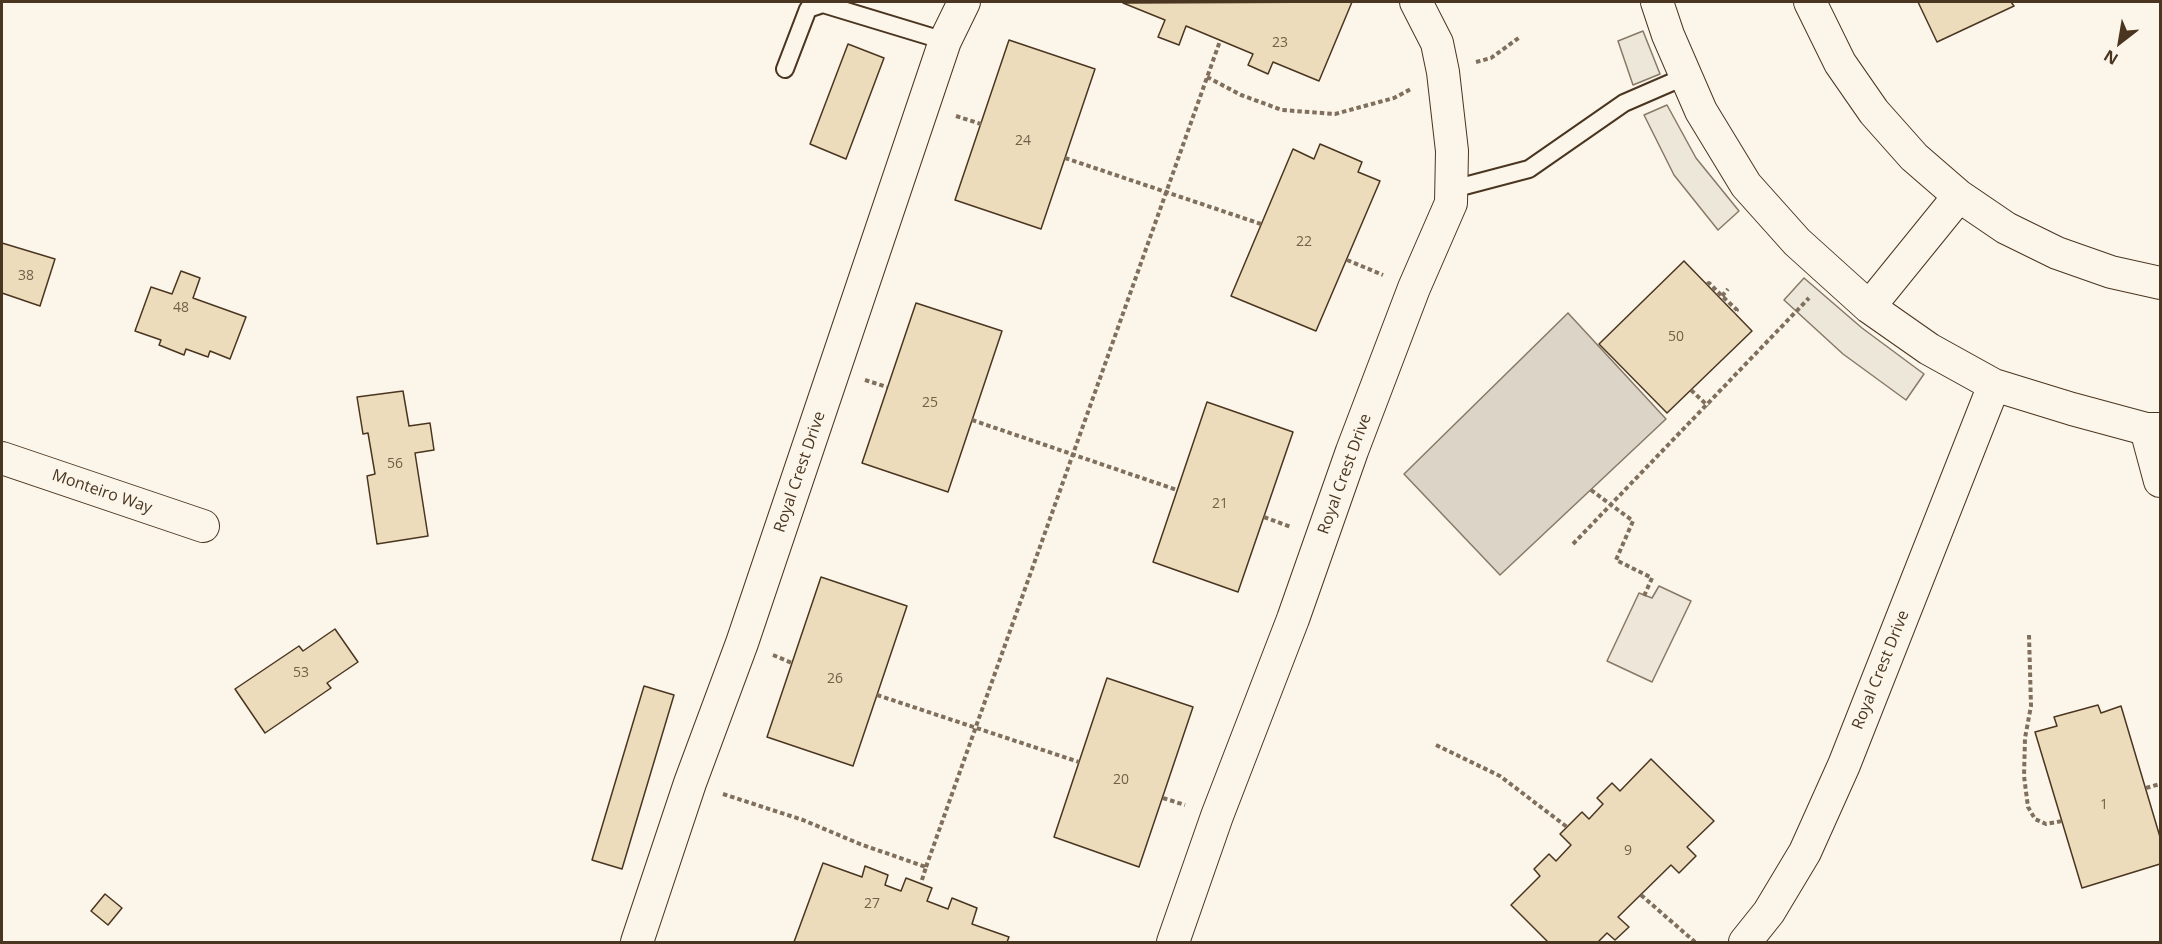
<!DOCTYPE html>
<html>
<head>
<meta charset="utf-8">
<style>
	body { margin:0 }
	#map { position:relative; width:2162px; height:944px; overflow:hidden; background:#fbf6e9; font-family:"Open Sans",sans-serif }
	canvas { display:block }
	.frame { position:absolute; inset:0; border:3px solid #4a3520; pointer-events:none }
	.north { position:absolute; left:2090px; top:12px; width:60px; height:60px; -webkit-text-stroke:4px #fbf6e9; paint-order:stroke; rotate:211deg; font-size:16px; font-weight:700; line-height:24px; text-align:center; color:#4a3520 }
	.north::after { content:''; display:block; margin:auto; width:21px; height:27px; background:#4a3520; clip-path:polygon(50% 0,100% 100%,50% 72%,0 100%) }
</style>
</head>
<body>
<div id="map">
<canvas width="2162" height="944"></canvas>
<div class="frame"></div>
<div class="north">N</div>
</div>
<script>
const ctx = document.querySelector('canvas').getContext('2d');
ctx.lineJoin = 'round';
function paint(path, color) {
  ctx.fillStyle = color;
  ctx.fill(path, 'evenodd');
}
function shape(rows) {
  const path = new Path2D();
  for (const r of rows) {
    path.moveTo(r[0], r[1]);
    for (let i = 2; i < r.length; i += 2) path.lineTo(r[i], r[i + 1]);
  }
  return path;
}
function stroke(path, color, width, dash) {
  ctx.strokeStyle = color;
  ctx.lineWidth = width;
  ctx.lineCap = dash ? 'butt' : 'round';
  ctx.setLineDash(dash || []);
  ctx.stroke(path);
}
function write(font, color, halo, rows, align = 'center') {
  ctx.font = font + ' "Open Sans",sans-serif';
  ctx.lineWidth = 4.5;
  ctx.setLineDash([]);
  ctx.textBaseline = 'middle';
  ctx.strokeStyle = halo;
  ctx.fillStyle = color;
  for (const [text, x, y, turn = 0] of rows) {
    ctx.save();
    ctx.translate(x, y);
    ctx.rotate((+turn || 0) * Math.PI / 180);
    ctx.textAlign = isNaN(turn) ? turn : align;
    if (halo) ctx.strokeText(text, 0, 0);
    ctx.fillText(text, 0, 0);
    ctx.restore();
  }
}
const green = shape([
	[1659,586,1691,601,1652,682,1607,661,1639,593,1652,598,1659,586]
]);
paint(green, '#ede6d9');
stroke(green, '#887966', 1.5);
const parking = shape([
	[1643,31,1660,74,1633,85,1618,41,1643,31],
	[1667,105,1696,158,1739,211,1718,230,1674,175,1644,115,1667,105],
	[1804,278,1862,328,1924,374,1906,400,1843,354,1784,300,1804,278]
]);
paint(parking, '#ede7d9');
stroke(parking, '#887966', 1.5);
const water = shape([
	[1568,313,1666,419,1500,575,1404,474,1568,313]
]);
paint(water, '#dcd4c6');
stroke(water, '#887966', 1.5);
const building = shape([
	[1352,2,1319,81,1273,62,1268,74,1248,65,1253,54,1186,26,1179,45,1158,37,1165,20,1123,3,1352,2],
	[1918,2,2011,2,2014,6,1937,42,1918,2],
	[1009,40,1095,69,1041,229,955,200,1009,40],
	[848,44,884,58,846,159,810,144,848,44],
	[1320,144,1362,162,1358,172,1380,181,1316,331,1231,296,1293,149,1314,159,1320,144],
	[2,243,55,259,40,306,2,293,2,243],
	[1684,261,1752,331,1667,413,1599,344,1684,261],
	[181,271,200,278,193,298,246,317,230,359,210,351,208,357,186,349,184,355,159,345,161,340,135,331,151,287,172,294,181,271],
	[916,303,1002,331,948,492,862,463,916,303],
	[403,391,409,426,430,423,434,450,415,453,428,536,377,544,367,476,375,474,368,433,363,434,357,397,403,391],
	[1207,402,1293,432,1238,592,1153,562,1207,402],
	[821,577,907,606,853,766,767,737,821,577],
	[335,629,358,662,327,683,331,688,265,733,235,689,299,646,303,651,335,629],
	[1107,678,1193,707,1139,867,1054,837,1107,678],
	[644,686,674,695,622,869,592,860,644,686],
	[2098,705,2101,713,2121,706,2160,837,2160,864,2082,888,2035,732,2057,726,2054,717,2098,705],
	[1651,759,1714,821,1687,847,1696,856,1679,873,1671,865,1618,917,1629,927,1615,940,1607,933,1598,942,1548,942,1511,905,1540,876,1534,869,1549,854,1556,861,1571,845,1560,834,1582,812,1589,819,1603,804,1597,798,1612,783,1620,791,1651,759],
	[823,863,862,877,865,866,888,875,885,885,901,891,906,878,932,888,927,901,948,909,952,898,977,908,972,924,1009,937,1007,942,794,942,823,863],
	[105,894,122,908,108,925,91,911,105,894]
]);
paint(building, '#ecdcbc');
stroke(building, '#4a3520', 1.5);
const lane = shape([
	[785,69,808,9,823,4,945,41],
	[1453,189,1529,169,1624,103,1684,77]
]);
const street = shape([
	[1657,2,1668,35,1701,111,1746,185,1797,242,1869,307,1929,349,1994,385,2072,409,2146,429,2160,429],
	[1810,2,1840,63,1874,112,1914,157,1959,196,2006,228,2057,253,2111,272,2160,283],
	[1869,307,1959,196],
	[2146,429,2160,481],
	[2,458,203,526],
	[637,942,690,783,742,643,945,41,964,2],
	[1173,942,1217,816,1293,619,1352,451,1414,288,1451,203,1452,151,1443,72,1437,43,1416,2],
	[1745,942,1769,912,1805,852,1844,765,1994,385]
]);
stroke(lane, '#4a3520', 20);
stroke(street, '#4a3520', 34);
stroke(shape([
	[1476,62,1491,58,1520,37],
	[1207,77,1241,95,1282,110,1335,114,1394,98,1411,89],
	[956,116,981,124],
	[1065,158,1261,224],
	[1347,260,1383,275],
	[1707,284,1709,283,1722,296,1737,310,1734,313],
	[1722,296,1728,289],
	[865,380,887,387],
	[1691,390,1708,406],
	[972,420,1177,490],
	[1591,490,1633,521,1616,560,1652,578,1644,596],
	[1264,517,1291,527],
	[1573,544,1809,298],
	[2029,635,2031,706,2025,738,2024,776,2028,807,2035,819,2046,824,2062,821],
	[773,655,792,663],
	[877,695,1079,762],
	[1436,745,1500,776,1567,827],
	[2146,788,2160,784],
	[723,794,803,820,860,844,926,867,921,883],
	[1163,798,1185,805],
	[926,867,1220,41],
	[1641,895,1695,942]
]), '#7f6f5c', 4, [4.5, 3]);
stroke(lane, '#fbf6e9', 16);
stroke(street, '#fbf6e9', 32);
write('14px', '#725f47', null, [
	["23",1280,43],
	["24",1023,141],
	["22",1304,242],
	["38",26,276],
	["48",181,308],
	["50",1676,337],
	["25",930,403],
	["56",395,464],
	["21",1220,504],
	["53",301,673],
	["26",835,679],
	["20",1121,780],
	["1",2104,805],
	["9",1628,851],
	["27",872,904]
]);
write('16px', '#4a3520', '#fbf6e9', [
	["Royal Crest Drive",800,472,-71],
	["Royal Crest Drive",1345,474,-70],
	["Monteiro Way",102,492,19],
	["Royal Crest Drive",1881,670,-68]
]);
</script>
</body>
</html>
